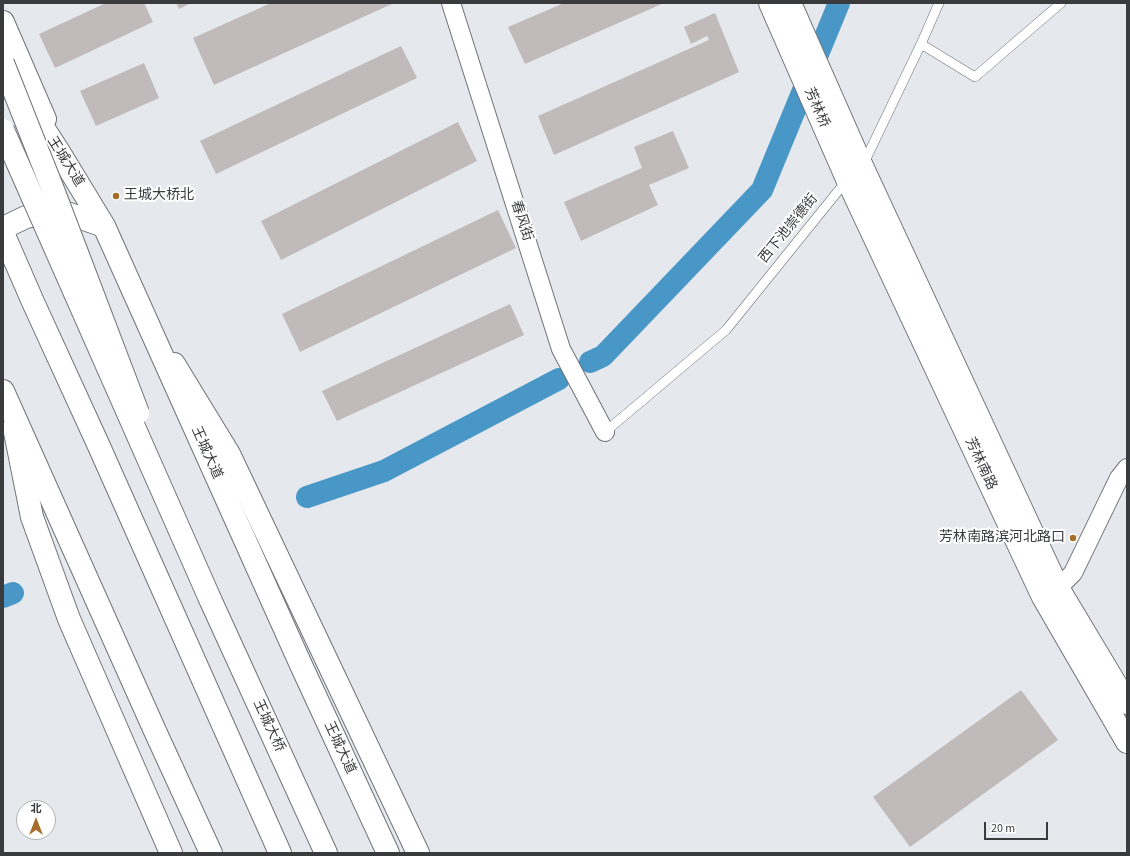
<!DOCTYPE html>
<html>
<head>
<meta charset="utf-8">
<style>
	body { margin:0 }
	#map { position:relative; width:1130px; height:856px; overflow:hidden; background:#e5e9ee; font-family:"Source Sans 3","Noto Sans SC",sans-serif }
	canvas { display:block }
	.frame { position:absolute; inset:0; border:4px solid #3a3b3d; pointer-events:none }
	.north { position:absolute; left:16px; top:800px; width:40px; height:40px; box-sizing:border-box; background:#fff; border:1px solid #b0b1b1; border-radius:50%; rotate:0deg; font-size:11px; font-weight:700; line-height:16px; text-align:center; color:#3a3b3d }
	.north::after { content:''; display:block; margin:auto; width:14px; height:18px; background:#a66d2b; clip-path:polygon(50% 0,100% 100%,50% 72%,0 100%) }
	.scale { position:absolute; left:984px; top:822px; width:64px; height:18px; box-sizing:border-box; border:2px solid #3a3b3d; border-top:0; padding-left:5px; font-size:12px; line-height:14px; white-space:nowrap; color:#3a3b3d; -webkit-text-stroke:3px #fff; paint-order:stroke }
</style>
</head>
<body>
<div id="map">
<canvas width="1130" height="856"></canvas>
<div class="frame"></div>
<div class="north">北</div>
<div class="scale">20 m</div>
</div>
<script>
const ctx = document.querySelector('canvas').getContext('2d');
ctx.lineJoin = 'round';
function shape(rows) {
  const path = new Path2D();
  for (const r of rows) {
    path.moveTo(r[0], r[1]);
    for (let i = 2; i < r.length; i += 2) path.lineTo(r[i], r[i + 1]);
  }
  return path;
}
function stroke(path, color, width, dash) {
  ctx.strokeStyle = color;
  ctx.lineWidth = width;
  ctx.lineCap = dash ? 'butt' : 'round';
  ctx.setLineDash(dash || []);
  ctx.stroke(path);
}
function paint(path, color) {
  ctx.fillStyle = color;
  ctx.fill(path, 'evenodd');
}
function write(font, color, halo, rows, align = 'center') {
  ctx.font = font + ' "Source Sans 3","Noto Sans SC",sans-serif';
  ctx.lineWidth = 4;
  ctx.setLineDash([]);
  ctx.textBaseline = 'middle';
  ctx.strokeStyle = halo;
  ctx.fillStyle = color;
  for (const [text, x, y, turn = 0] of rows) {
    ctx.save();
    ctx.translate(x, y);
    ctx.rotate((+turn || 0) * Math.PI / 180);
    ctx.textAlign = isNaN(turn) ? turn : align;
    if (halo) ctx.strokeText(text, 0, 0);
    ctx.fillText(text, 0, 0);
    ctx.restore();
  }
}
stroke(shape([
	[590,362,603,356,762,190,839,3],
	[307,497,384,471,559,379],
	[3,597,13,593]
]), '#4897c7', 22);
paint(shape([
	[106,3,144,3,153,22,55,68,39,34],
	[176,3,191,3,179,9],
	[271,3,394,3,214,85,193,38],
	[564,3,664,3,525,64,508,27],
	[715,13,739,72,706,87,554,155,538,116,709,40,707,36,691,44,684,27],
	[401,46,417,78,216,174,200,141],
	[144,63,159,98,96,126,80,91],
	[458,122,477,161,281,260,261,221],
	[673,131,689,168,649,185,658,205,581,241,564,202,642,168,634,147],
	[498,210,516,248,300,352,282,314],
	[510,304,524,335,337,421,322,391],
	[1021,690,1058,740,910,847,873,797]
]), '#c1baba');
const lane = shape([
	[921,44,975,77,1061,3],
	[863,165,921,44,939,3],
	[605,432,726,330,847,180]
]);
const street = shape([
	[451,3,561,349,605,432],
	[1047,595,1058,588,1073,573,1119,478,1127,468]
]);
const secondary = shape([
	[770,3,847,179,1043,597,1127,742],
	[790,3,862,166,1058,588,1127,703],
	[3,22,45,119],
	[174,364,229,454,418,853],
	[14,427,32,517,69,619,171,853]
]);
const primary = shape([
	[19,90,59,152,104,226,301,665,388,853],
	[3,228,26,217,61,211,104,226],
	[3,391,155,731,211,853]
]);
const highway = shape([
	[3,233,33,302,98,444,280,853],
	[210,599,326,853]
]);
stroke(lane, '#6f7276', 10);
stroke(street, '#6f7276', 20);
stroke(secondary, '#6f7276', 24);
stroke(primary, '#6f7276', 24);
stroke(highway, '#6f7276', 24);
stroke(lane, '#fff', 9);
stroke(street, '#fff', 18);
stroke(secondary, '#fff', 22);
stroke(primary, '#fff', 22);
stroke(highway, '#fff', 22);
const primaryBridge = shape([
	[3,63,52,187,138,413]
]);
const highwayBridge = shape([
	[3,130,210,599]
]);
stroke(primaryBridge, '#6f7276', 24, []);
stroke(highwayBridge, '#6f7276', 24, []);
stroke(primaryBridge, '#fff', 22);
stroke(highwayBridge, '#fff', 22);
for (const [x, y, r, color] of [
	[116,196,4,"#a66d2b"],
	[1073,538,4,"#a66d2b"]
]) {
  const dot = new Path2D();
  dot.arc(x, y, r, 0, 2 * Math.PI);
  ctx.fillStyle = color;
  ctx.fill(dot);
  stroke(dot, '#fff', 1.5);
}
write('14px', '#3a3b3d', '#fff', [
	["芳林桥",816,108,66],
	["王城大道",65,162,58],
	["春风街",521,221,72],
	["西下池崇德街",789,229,-51],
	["王城大道",206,453,66],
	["芳林南路",980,464,65],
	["王城大桥",268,726,65],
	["王城大道",339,748,65]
]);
write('14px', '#3a3b3d', '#fff', [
	["王城大桥北",124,196],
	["芳林南路滨河北路口",1065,538,"right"]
], 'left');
</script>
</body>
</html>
